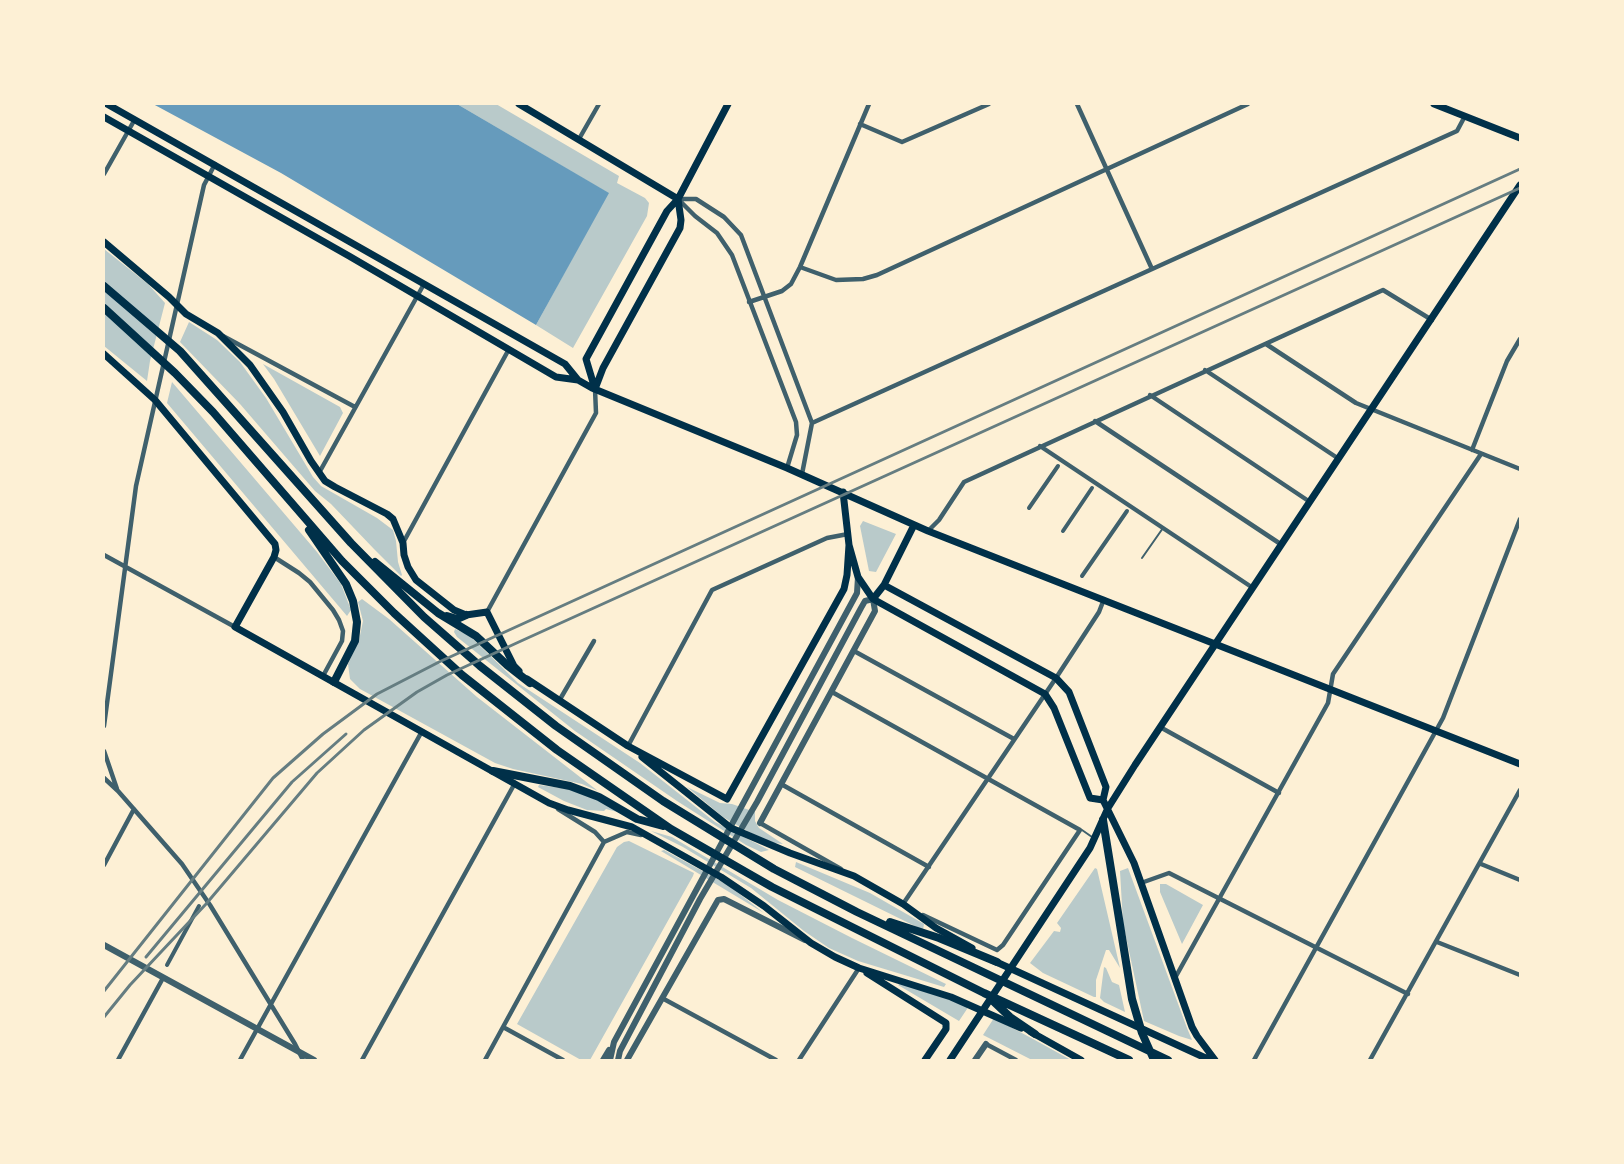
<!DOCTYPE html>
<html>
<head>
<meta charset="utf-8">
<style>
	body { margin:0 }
	#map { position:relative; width:1624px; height:1164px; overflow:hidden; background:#fdf0d5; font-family:"Alegreya Sans",sans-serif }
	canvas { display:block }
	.frame { position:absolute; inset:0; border:105px solid #fdf0d5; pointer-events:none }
</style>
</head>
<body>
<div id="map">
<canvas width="1624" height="1164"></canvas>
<div class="frame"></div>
</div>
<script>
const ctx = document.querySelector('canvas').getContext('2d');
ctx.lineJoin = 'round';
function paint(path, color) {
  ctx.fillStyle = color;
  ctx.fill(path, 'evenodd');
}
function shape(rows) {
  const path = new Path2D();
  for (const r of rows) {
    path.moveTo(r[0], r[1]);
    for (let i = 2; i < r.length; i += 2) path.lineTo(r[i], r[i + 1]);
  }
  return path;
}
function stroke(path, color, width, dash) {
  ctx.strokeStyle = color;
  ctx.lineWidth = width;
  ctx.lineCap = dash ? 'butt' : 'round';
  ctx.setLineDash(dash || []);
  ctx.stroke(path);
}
paint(shape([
	[457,104,496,104,619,176,617,183,645,198,649,203,647,216,573,348,536,325,608,193],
	[104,249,148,284,165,303,150,361,147,381,104,346],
	[189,322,217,340,240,362,266,398,313,477,321,486,377,518,393,530,396,541,398,562,402,575,401,576,374,549,331,504,315,491,240,404,180,342],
	[263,364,340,407,343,413,320,456,274,379],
	[172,382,317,552,341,584,351,610,347,616,167,403],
	[863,521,896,534,876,572,869,571,860,526],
	[362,599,389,619,477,697,598,791,582,784,513,769,495,763,360,689,350,679,348,664,359,640,363,621,358,602],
	[455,629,469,635,518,683,640,763,715,822,769,850,761,852,746,845,677,801,575,731,457,637,454,632],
	[539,785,569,789,592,796,625,814,606,809,604,811,587,810,564,801,538,787],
	[687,787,720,803,732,804,755,812,755,821,759,828,783,844,774,843,749,832,723,817],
	[651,831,672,837,778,900,852,938,946,984,944,987,858,961,829,948,804,931,751,888,683,847],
	[629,841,694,873,693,876,590,1060,581,1060,517,1024,617,847,624,842],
	[664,850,728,885,764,913,661,851],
	[796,862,870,893,924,924,923,930,795,867],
	[1095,868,1097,869,1120,968,1109,950,1106,950,1096,980,1096,997,1094,997,1043,973,1030,963,1054,931,1060,932,1061,928,1057,923],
	[1128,868,1187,1028,1192,1040,1179,1036,1144,1021,1123,923,1120,871],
	[1160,884,1166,884,1203,905,1182,944,1160,892],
	[1104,967,1106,968,1112,982,1119,985,1125,1012,1104,1002,1100,998],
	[901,983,969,1006,959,1021,898,985],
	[994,1018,1033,1039,1071,1060,1032,1060,983,1035]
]), '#b9caca');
paint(shape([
	[153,104,457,104,609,193,536,325,281,173]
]), '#669bbc');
stroke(shape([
	[1142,558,1163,528],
	[1082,830,1092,837]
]), '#3f606c', 2);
stroke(shape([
	[1029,508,1058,466],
	[1063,531,1092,488],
	[1082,576,1127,511],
	[167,965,199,906]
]), '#3f606c', 4);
stroke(shape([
	[1077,104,1152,269],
	[860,124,902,142,989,104],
	[579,139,599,104],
	[104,174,135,119],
	[678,199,695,216,717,233,732,255,796,422,797,435,787,468],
	[678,199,696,199,724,217,741,235,812,423],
	[800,267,836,280,863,279,877,275,1248,104],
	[749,302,782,291,791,284,800,267,869,104],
	[223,336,355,407],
	[1266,344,1356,403,1520,469],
	[1205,370,1339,459],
	[1150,395,1310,502],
	[1095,421,1282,545],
	[812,423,1457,131,1465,116],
	[1040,446,1253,588],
	[1472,450,1507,361,1520,339],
	[319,473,424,284],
	[802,474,812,423],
	[928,531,939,520,964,482,1383,290,1432,320],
	[403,543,509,349],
	[104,555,235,627],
	[274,557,299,573,310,582,333,610,339,620,343,631,342,641,323,676],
	[487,612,596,413,595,389],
	[854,651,1014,739],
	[832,692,1080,830,1003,945,997,950,923,915],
	[559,701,594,641],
	[104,726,136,486,204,185,215,164],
	[1160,727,1279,793],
	[628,746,712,590,827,538,848,534],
	[104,751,117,789],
	[104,778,118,791,182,864,210,905,295,1044,303,1060],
	[781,784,929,867],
	[558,809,595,832,604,842],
	[760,823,841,869],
	[1481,864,1520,880],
	[104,865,134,809],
	[1141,883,1169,873,1408,994],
	[903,904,1056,678,1099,612,1104,599],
	[1437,942,1520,975],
	[1175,978,1328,703,1333,674,1481,454],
	[662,998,776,1060],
	[503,1027,563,1060],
	[986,1044,1016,1060],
	[118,1060,163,978],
	[240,1060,421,733],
	[362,1060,515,783],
	[485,1060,604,842,627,832,641,835],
	[799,1060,859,968],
	[1254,1060,1443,718,1520,519],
	[1370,1060,1520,790]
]), '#3f606c', 4.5);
stroke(shape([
	[104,945,314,1060],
	[603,1060,609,1050],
	[610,1060,614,1042,857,593,858,577],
	[618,1060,620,1051,700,899,757,802,861,608,865,601,873,599,875,611,760,823],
	[627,1060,718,900,724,899,805,940],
	[975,1060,986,1044]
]), '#3f606c', 6);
stroke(shape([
	[107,104,565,364,578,380,592,388,787,468,928,531,1520,764],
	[519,104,678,199,681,220,680,228,603,368,595,389],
	[1434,104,1520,138],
	[104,117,349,256,556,377,578,380],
	[104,242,169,297,186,314,218,333,250,365,283,412,311,461,325,481,335,487,387,514,393,519,403,543,404,555,408,567,416,580,454,610,466,615,487,612,514,666,519,671],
	[104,354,155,400,275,544,276,550,274,557,235,627,549,803,568,810,632,827,721,877,764,906,811,943,835,957,859,968,951,997,1021,1028],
	[595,389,586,359,667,211,678,199,728,104],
	[843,492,849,545,858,577,873,599,1045,694,1054,708,1090,798,1103,800],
	[884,585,1056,678,1069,692,1106,787,1103,800,1134,863,1192,1027,1197,1036,1215,1060],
	[873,599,884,585,914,525],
	[527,679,628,746,727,799,844,589,847,575,849,545],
	[642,757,731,828,790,853,854,876,903,904,936,928,972,948],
	[992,960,1210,1060],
	[867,973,946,1023,946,1029,925,1060],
	[1031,1032,1081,1060],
	[950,1060,1090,848,1108,808,1135,765,1520,185]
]), '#003049', 7);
stroke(shape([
	[104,286,180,351,351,543,424,617,480,666,556,726,663,801,774,869,857,912,1168,1060],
	[104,308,175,373,213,412,342,561,394,613,462,675,557,750,671,829,772,887,984,993,1129,1060],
	[309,530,346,584,353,601,357,622,355,641,334,682],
	[375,562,438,613,476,636,507,665,530,683],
	[447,616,457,619,466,615],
	[493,771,570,786,599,797,637,819,663,826],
	[1103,820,1132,999,1142,1033,1154,1060],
	[890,922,939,938,997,962],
	[991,999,1010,1017,1035,1034]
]), '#003049', 8);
stroke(shape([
	[146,957,292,782,346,734],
	[104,991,273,778,323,734,377,694,439,662,1520,169],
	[104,1017,130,985,206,904,317,773,364,730,417,692,447,675,521,641,1520,188]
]), '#657d81', 3);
</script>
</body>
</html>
